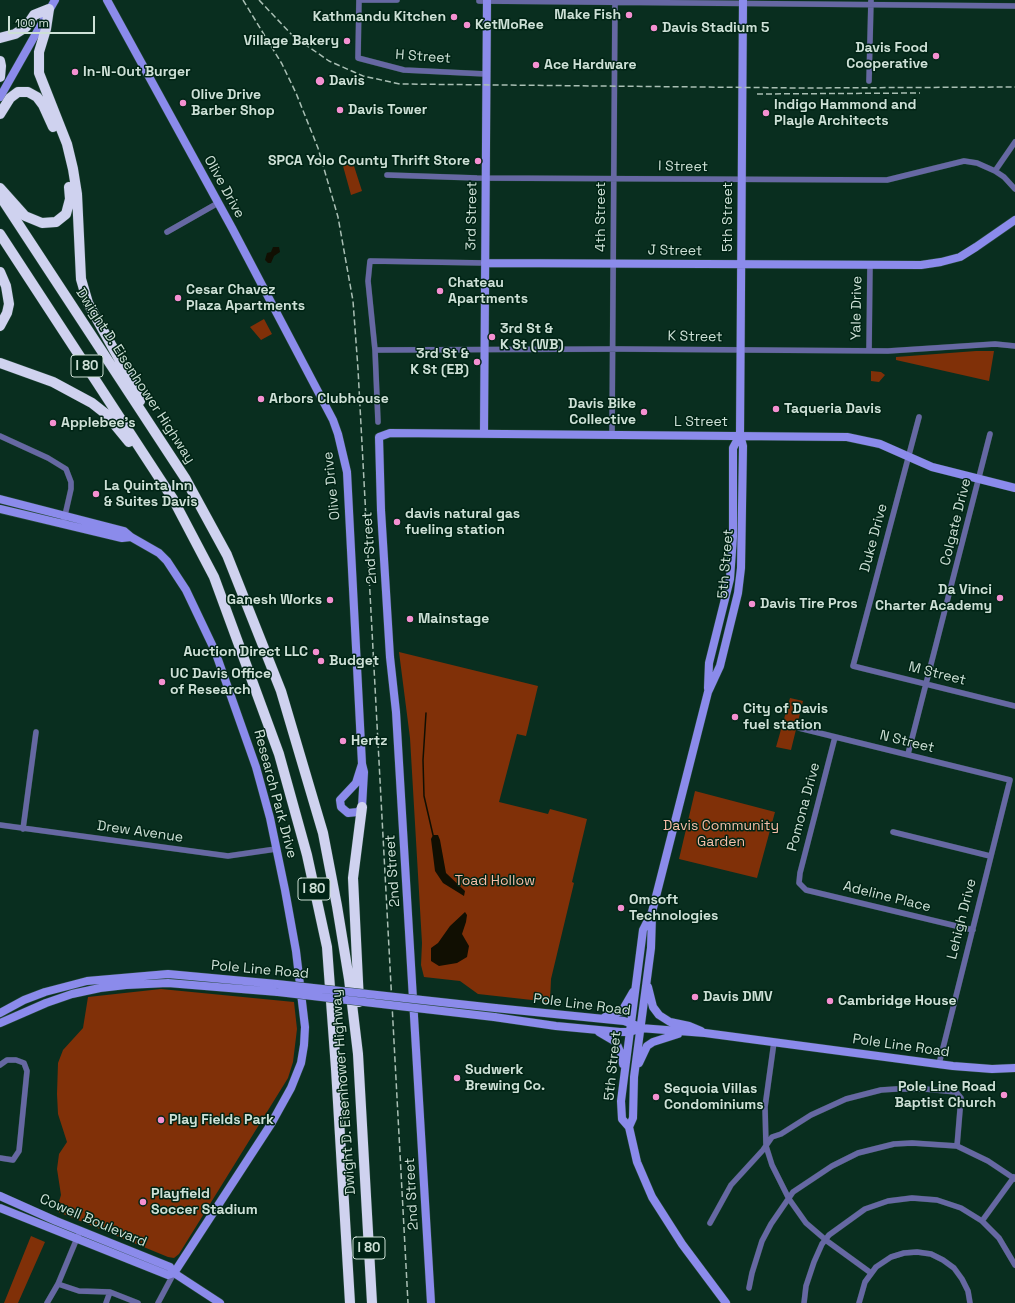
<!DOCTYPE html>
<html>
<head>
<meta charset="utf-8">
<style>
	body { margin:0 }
	#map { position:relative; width:1015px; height:1303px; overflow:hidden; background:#092e1f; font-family:"Space Grotesk",sans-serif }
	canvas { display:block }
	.scale { position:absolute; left:8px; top:16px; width:87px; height:18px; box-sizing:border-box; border:2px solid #cde0d6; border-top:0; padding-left:5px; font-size:12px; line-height:14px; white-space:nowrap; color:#cde0d6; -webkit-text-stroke:3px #002415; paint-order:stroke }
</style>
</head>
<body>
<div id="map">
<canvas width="1015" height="1303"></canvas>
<div class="scale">100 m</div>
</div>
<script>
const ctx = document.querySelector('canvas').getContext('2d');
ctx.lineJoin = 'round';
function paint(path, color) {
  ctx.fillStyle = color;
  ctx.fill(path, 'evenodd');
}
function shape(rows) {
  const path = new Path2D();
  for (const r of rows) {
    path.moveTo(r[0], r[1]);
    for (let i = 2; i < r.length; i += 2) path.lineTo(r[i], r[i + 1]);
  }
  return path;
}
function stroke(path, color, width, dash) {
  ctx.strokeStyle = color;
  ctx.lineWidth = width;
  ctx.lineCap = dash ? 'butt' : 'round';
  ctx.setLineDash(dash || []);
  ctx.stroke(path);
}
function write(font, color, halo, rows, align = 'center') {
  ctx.font = font + ' "Space Grotesk",sans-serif';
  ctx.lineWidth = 3;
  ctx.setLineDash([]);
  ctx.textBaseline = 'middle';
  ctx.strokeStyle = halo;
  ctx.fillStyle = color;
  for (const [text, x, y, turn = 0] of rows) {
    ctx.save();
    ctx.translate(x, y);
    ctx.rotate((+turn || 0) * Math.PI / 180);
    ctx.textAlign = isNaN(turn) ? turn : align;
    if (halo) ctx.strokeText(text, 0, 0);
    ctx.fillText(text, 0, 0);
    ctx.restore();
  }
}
paint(shape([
	[352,164,354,166,362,191,351,195,343,166],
	[264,319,272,334,261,340,250,327],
	[976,351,994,351,989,381,896,360,896,357],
	[871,371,881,372,885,375,879,382,871,381],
	[399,652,538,686,526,736,517,734,499,802,548,814,550,809,587,819,572,882,574,883,551,979,550,1002,478,994,460,981,424,977,421,965,422,943,410,738],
	[790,698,803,701,791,750,776,747],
	[695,791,775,812,757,878,679,859],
	[161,989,294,1002,297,1029,293,1062,288,1078,179,1254,174,1258,168,1257,56,1211,61,1195,57,1169,59,1154,67,1142,58,1114,57,1094,58,1063,63,1050,83,1028,88,997],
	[31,1236,45,1242,18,1303,4,1303]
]), '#803008');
paint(shape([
	[273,247,279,247,280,252,274,256,271,263,268,263,265,260,267,253,271,252],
	[433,835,438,835,440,840,446,873,465,891,464,896,443,883,435,871,431,839],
	[465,912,467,915,466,922,462,934,469,946,467,957,457,963,439,966,431,961,431,948,438,943,450,926]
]), '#110f02');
stroke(shape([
	[426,713,423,760,424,796,433,835]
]), '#110f02', 1.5);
const street = shape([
	[359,0,358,58,404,70,486,74],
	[359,0,397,0],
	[479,1,1015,6],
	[869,81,871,0],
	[995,171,1015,142],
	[387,175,477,178,887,180,964,161,977,163,995,171,1004,177,1015,189],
	[167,232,218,203],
	[375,350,620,349,888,351,995,344,1015,346],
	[869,351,870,265],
	[919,417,853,666,1015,706],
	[378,422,375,350,368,281,370,261,485,263],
	[612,434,615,0],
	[0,436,48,458,66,469,71,482,71,489,63,524],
	[799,728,1010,780,939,1064],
	[835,737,800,873,799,883,806,890,973,930],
	[908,754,990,434],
	[0,825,228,856,276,849],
	[23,829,36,732],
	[893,832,990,856],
	[774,1042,765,1107,766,1146,772,1165,789,1199,806,1223,827,1241,871,1273],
	[0,1065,7,1060,16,1060,24,1063,27,1071,19,1151,13,1160,0,1158],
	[982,1221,1014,1177],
	[710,1223,731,1185,763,1150,772,1137,781,1134,811,1115,846,1099,881,1090,896,1089,925,1089,956,1092,961,1098,957,1146],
	[58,1284,79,1291,110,1292,138,1303],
	[749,1288,752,1273,762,1241,771,1224,793,1192,832,1166,858,1153,894,1144,912,1143,957,1146,988,1161,1015,1179],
	[47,1303,58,1284,80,1231],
	[106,1303,110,1292],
	[158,1303,174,1273],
	[804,1303,806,1286,814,1262,822,1244,829,1235,865,1209,888,1201,912,1198,937,1200,961,1208,982,1221,999,1238,1015,1265],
	[859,1303,865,1282,876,1267,891,1257,904,1253,917,1252,931,1254,943,1260,954,1268,962,1279,968,1291,970,1303]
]);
const secondary = shape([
	[107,0,232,228,333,420,338,434,347,472,362,764,364,772,362,807,358,812,348,813,341,807,340,800,356,783,362,764],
	[0,97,55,0],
	[485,263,921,265,941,262,960,257,976,247,1015,220],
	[484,433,487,0],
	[0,499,124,531,131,537,159,553,167,561,186,590,215,651,256,767,270,818,285,890,296,951,305,1027,304,1045,301,1063,291,1088,271,1124,174,1273],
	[0,509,122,538,131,537],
	[708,688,709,663,730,579,733,537,733,448,740,435],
	[648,987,653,1007,659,1015,670,1022,689,1026,701,1031],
	[495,1008,624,1021,635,1025],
	[0,1013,24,1000,45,992,87,981,168,974,277,984],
	[494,1017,556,1026,620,1032,630,1032,640,1028,705,1033,953,1066,992,1069,1015,1068],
	[605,1017,622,1011,633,992],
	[0,1023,46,1003,72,994,100,988,126,985,168,983,278,992],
	[599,1032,616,1042,621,1054,623,1064],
	[639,1063,647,1046,653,1042,678,1034],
	[629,1127,633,1118,634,1077,651,948,652,915],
	[0,1196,56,1221,170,1267,174,1273,220,1303],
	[0,1208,168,1275,174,1273],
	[431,1303,396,712,390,657,381,510,379,437,390,433,847,437,880,444,932,467,1015,488],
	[726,1303,682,1244,652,1197,637,1162,629,1127,622,1119,621,1101,643,930,652,912,708,692,720,666,738,593,741,568,743,446,740,435,743,0]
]);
const highway = shape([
	[49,9,46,29,39,52,39,73,67,144,73,169,77,194,81,279,88,303,134,386,140,401],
	[0,38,15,34,26,27,34,15,49,9],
	[0,61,1,66,0,77],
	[0,114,10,98,18,92,28,92,37,97,43,105,53,127],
	[0,188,25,216,42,223,56,222,66,214,70,199,69,187],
	[0,196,185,478,227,555,281,691,323,833,337,906,349,979,358,1054,372,1303],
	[0,234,173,499,214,577,279,754,307,855,327,947,336,1069,350,1303],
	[0,272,6,286,9,304,7,313,0,326],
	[0,363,53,382,92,403,106,414,129,442],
	[359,1002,353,878,362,807]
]);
stroke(street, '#284a3c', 6);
stroke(secondary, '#284a3c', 9);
stroke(highway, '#284a3c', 11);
stroke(street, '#6668a3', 5.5);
stroke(secondary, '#8b8beb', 8);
stroke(highway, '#cfd2ef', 10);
stroke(shape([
	[243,0,282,64,296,93,318,148,338,217,353,301,358,369,408,1303],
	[259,0,293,36,329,61,363,76,400,84,801,88,1015,87],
	[757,94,920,93]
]), '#a9bfb4', 1.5, [6, 3]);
const secondaryBridge = shape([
	[277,984,495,1008],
	[278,992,494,1017]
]);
stroke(secondaryBridge, '#284a3c', 9, []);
stroke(secondaryBridge, '#8b8beb', 8);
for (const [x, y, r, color] of [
	[629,15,4,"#f590d1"],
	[454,17,4,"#f590d1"],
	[467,25,4,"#f590d1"],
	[654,28,4,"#f590d1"],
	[347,41,4,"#f590d1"],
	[936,56,4,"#f590d1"],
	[536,65,4,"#f590d1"],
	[75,72,4,"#f590d1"],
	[320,81,5,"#f590d1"],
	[183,103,4,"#f590d1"],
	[340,110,4,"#f590d1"],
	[766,113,4,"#f590d1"],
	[478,161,4,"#f590d1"],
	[440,291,4,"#f590d1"],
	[178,298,4,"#f590d1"],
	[492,337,4,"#f590d1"],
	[477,362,4,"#f590d1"],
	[261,399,4,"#f590d1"],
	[776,409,4,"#f590d1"],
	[644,412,4,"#f590d1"],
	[53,423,4,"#f590d1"],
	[96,494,4,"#f590d1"],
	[397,522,4,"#f590d1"],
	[1000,598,4,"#f590d1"],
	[330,600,4,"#f590d1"],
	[752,604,4,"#f590d1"],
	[410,619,4,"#f590d1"],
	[316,652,4,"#f590d1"],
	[321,661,4,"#f590d1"],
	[162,682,4,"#f590d1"],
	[735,717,4,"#f590d1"],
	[343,741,4,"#f590d1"],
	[621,908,4,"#f590d1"],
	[695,997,4,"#f590d1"],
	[830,1001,4,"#f590d1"],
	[457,1078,4,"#f590d1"],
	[1004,1095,4,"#f590d1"],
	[656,1097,4,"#f590d1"],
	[161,1120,4,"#f590d1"],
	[143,1202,4,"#f590d1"]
]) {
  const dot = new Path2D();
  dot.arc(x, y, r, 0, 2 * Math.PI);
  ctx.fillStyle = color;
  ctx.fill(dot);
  stroke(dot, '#002415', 1.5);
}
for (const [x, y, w] of [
	[87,366,32],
	[314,889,32],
	[369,1248,32]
]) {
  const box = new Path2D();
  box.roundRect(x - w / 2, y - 11, w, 22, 3);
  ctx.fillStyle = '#002415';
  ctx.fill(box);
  stroke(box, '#cde0d6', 1);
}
write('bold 13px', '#cde0d6', null, [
	["I 80",87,366],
	["I 80",314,889],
	["I 80",369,1248]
]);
write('bold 14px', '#cde0d6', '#002415', [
	["Make Fish",621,15,"right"],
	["Kathmandu Kitchen",446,17,"right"],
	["KetMoRee",475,25],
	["Davis Stadium 5",662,28],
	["Village Bakery",339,41,"right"],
	["Davis Food",928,48,"right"],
	["Cooperative",928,64,"right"],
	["Ace Hardware",544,65],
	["In-N-Out Burger",83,72],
	["Davis",329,81],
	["Olive Drive",191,95],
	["Barber Shop",191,111],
	["Indigo Hammond and",774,105],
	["Playle Architects",774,121],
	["Davis Tower",348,110],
	["SPCA Yolo County Thrift Store",470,161,"right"],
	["Chateau",448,283],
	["Apartments",448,299],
	["Cesar Chavez",186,290],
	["Plaza Apartments",186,306],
	["3rd St &",500,329],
	["K St (WB)",500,345],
	["3rd St &",469,354,"right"],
	["K St (EB)",469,370,"right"],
	["Arbors Clubhouse",269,399],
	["Davis Bike",636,404,"right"],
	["Collective",636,420,"right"],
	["Taqueria Davis",784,409],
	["Applebee's",61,423],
	["La Quinta Inn",104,486],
	["& Suites Davis",104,502],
	["davis natural gas",405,514],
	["fueling station",405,530],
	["Da Vinci",992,590,"right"],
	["Charter Academy",992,606,"right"],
	["Ganesh Works",322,600,"right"],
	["Davis Tire Pros",760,604],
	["Mainstage",418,619],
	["Auction Direct LLC",308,652,"right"],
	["Budget",329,661],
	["UC Davis Office",170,674],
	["of Research",170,690],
	["City of Davis",743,709],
	["fuel station",743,725],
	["Hertz",351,741],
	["Omsoft",629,900],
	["Technologies",629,916],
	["Davis DMV",703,997],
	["Cambridge House",838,1001],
	["Sudwerk",465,1070],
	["Brewing Co.",465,1086],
	["Pole Line Road",996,1087,"right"],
	["Baptist Church",996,1103,"right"],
	["Sequoia Villas",664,1089],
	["Condominiums",664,1105],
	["Play Fields Park",169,1120],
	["Playfield",151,1194],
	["Soccer Stadium",151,1210]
], 'left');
write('14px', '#cde0d6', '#002415', [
	["H Street",423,57,4],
	["I Street",683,167,1],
	["Olive Drive",224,187,61],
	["3rd Street",472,216,-89],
	["4th Street",601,217,-90],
	["5th Street",728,217,-90],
	["J Street",675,251,1],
	["Yale Drive",857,308,-89],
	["K Street",695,337,1],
	["Dwight D. Eisenhower Highway",135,376,57],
	["L Street",701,422],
	["Olive Drive",332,486,-96],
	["Colgate Drive",956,522,-76],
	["Duke Drive",874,538,-75],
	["2nd Street",370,548,-94],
	["5th Street",726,564,-85],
	["M Street",937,674,14],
	["N Street",907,742,14],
	["Research Park Drive",275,794,75],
	["Pomona Drive",804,807,-75],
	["Drew Avenue",140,832,8],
	["2nd Street",393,871,-94],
	["Adeline Place",887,897,14],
	["Lehigh Drive",962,919,-76],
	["Pole Line Road",260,970,5],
	["Pole Line Road",582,1005,7],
	["Pole Line Road",901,1046,8],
	["5th Street",613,1066,-84],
	["Dwight D. Eisenhower Highway",344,1092,-94],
	["2nd Street",412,1194,-93],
	["Cowell Boulevard",93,1221,23]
]);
write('14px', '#f5bea9', '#002415', [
	["Davis Community",721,826],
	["Garden",721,842],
	["Toad Hollow",495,881]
]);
</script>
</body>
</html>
